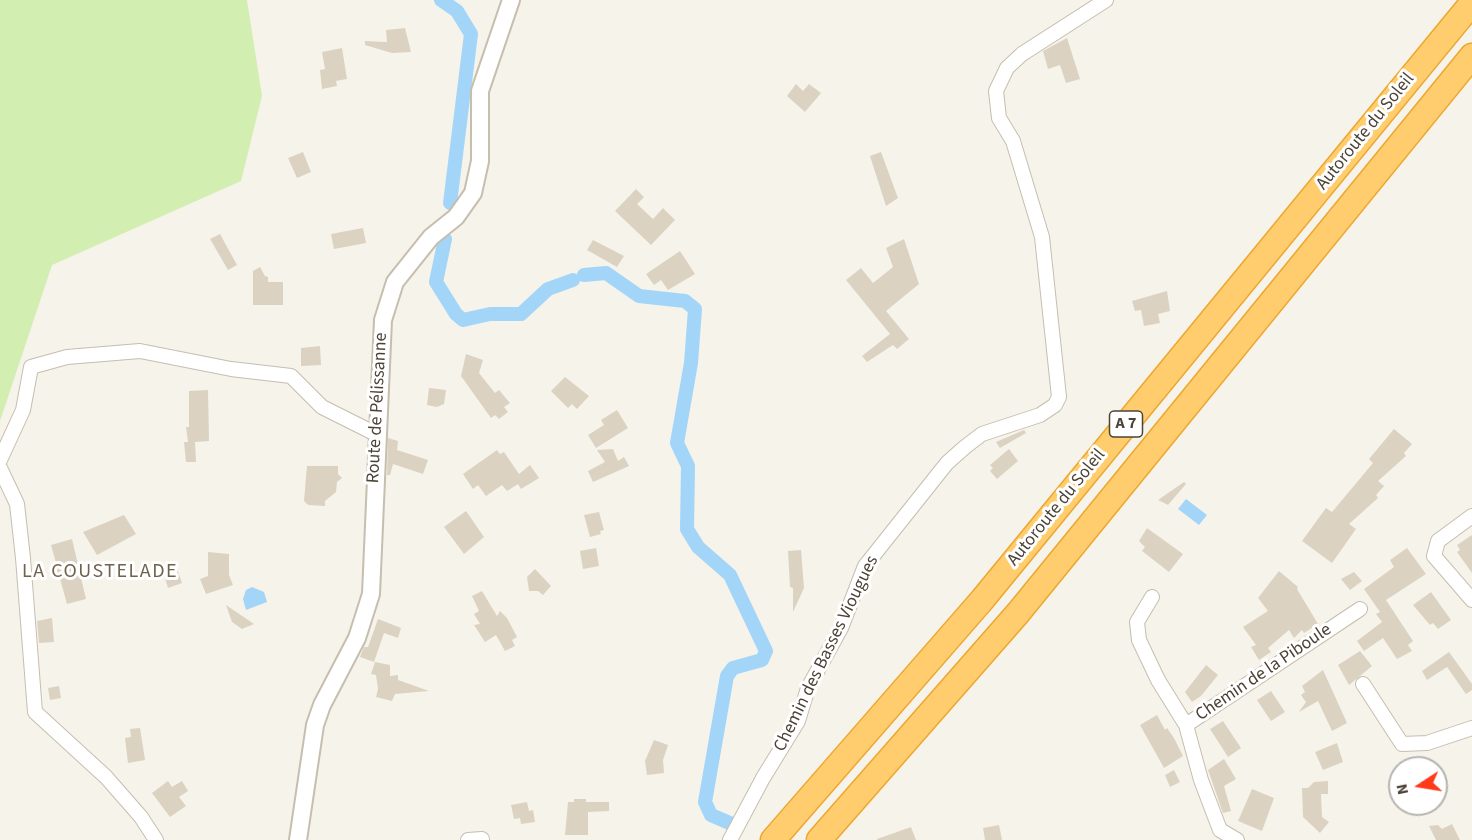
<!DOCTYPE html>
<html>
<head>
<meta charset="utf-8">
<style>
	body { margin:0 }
	#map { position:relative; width:1472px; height:840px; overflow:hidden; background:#f6f3ea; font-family:"Source Sans 3",sans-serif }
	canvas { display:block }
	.north { position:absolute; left:1388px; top:756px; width:60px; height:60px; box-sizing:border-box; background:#fff; border:2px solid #b7b4af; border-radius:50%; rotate:258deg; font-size:16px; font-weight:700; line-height:24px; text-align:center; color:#4c4337 }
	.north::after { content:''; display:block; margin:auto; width:21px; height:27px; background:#ff3a19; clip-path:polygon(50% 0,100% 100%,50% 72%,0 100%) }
</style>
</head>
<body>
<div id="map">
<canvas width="1472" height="840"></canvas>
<div class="north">N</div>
</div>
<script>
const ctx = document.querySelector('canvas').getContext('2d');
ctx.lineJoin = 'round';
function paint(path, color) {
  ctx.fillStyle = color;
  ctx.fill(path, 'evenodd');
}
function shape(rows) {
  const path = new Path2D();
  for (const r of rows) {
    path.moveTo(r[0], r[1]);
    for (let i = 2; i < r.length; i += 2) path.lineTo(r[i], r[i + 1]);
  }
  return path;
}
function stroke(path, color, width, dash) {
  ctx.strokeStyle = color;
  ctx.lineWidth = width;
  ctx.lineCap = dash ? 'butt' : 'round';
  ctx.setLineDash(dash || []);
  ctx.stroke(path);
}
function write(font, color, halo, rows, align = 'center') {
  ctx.font = font + ' "Source Sans 3",sans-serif';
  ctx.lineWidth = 6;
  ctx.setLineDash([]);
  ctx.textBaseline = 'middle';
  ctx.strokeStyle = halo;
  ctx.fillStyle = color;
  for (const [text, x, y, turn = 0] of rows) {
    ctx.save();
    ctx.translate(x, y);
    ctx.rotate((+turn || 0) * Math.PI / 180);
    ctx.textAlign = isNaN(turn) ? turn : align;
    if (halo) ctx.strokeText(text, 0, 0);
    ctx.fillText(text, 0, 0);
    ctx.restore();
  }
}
paint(shape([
	[0,0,247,0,262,96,241,181,52,265,0,421]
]), '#d2eeb0');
paint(shape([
	[1186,499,1207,515,1199,525,1178,509],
	[252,587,264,592,267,602,246,610,243,599,246,590]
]), '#a2d5f8');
stroke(shape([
	[441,0,457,11,471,34,450,203],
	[445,239,436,282,456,314,463,320,490,314,521,314,548,289,573,280],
	[584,275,606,273,639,296,685,301,695,309,691,363,677,443,688,466,687,529,698,547,730,575,766,651,762,660,733,668,727,676,705,802,711,815,732,824]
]), '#a2d5f8', 14);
paint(shape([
	[405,28,411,52,392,53,365,45,365,41,387,42,386,30],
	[1067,38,1080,79,1066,83,1060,65,1048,69,1043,51],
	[342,48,347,79,336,81,337,86,322,89,320,70,325,69,322,52],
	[796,84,803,91,809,84,821,93,805,112,787,96],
	[303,152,311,172,297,178,288,158],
	[881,152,898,198,886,206,870,156],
	[636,189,644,197,637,204,653,219,663,208,675,220,651,245,615,211],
	[363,228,366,243,334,249,331,234],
	[220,234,237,265,228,270,210,239],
	[904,239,919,284,886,311,909,339,897,349,893,345,867,362,862,356,890,334,846,280,861,268,873,283,893,267,886,248],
	[593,240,624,256,617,267,587,250],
	[680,251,695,274,668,290,661,280,654,285,646,274],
	[260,267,265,276,268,277,268,282,283,282,283,305,253,305,253,271],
	[1167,291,1170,311,1158,314,1160,323,1144,326,1141,310,1135,311,1132,301],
	[320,346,321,365,301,366,301,348],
	[466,354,483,360,479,373,495,393,499,390,510,403,504,407,508,412,499,419,495,415,491,418,461,376],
	[565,377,589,396,577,409,572,404,568,408,551,391],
	[429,388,446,390,444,404,437,407,427,405],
	[208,390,209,441,195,442,196,462,186,462,184,442,188,442,186,427,189,427,189,391],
	[617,410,628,428,596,448,588,435,604,425,601,420],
	[1394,429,1412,444,1404,453,1406,456,1378,481,1384,486,1376,495,1378,498,1349,524,1356,529,1332,563,1302,541,1326,508,1332,512,1373,463,1369,459],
	[1024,430,1026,433,1000,448,996,442],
	[388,438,398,441,397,450,428,460,423,474,393,464,390,475,387,475],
	[613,449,618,461,624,457,629,466,593,482,588,471,605,462,597,450],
	[1009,449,1018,461,997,479,990,471,993,468,990,465],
	[497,450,500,454,504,452,519,474,530,465,539,478,521,489,518,484,507,491,502,485,486,496,478,485,473,489,463,474],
	[307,466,338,466,338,474,342,478,337,482,336,492,325,501,325,506,308,505,304,501],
	[1184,482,1186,484,1168,505,1158,500],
	[466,511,484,537,464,554,444,527],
	[599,512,604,530,600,531,601,534,590,537,584,515],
	[124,515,136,534,97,555,83,532],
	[1147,528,1183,554,1169,572,1142,551,1145,547,1139,541],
	[1472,535,1472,573,1457,552,1460,550,1457,545],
	[72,539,86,599,67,604,59,575,53,577,56,563,51,545],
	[596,548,599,566,583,569,580,551],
	[1407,548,1426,574,1386,600,1413,641,1408,645,1412,651,1397,659,1383,638,1364,651,1357,641,1382,622,1376,614,1380,612,1364,589,1394,567,1390,560],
	[801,550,804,588,793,612,793,588,790,587,788,551],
	[208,552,229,554,229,575,233,585,206,594,200,579,208,576],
	[175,563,182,583,168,588,162,568],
	[535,569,551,586,543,595,538,591,529,591,527,577],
	[1279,571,1298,587,1297,589,1318,624,1304,633,1302,630,1294,638,1289,630,1268,648,1271,652,1259,660,1251,647,1256,645,1243,627,1268,611,1258,598],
	[1354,572,1362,581,1350,590,1341,579],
	[482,591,497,616,500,611,507,618,517,637,512,640,515,646,505,651,496,635,485,642,474,625,480,624,474,614,479,611,472,596],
	[1431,592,1451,620,1438,629,1433,623,1430,625,1413,605],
	[226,605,254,624,242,629,232,622],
	[52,618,54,642,39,643,37,621],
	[378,619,401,628,398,638,384,633,374,662,360,657,364,647,368,647],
	[1360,651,1372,666,1349,685,1338,665],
	[1449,652,1472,684,1472,690,1466,694,1447,667,1427,680,1422,671],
	[375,662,390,665,390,676,398,675,398,680,429,691,395,694,392,701,376,697,378,689,376,675,371,674],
	[1206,665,1218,675,1201,696,1192,702,1185,692],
	[1323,670,1347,723,1332,731,1318,701,1299,712,1306,702,1301,695,1305,692,1302,686],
	[59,686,61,698,50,700,48,688],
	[1271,691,1285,712,1271,721,1257,700],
	[1157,715,1165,730,1167,728,1174,738,1183,756,1164,768,1140,725],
	[1223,721,1241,748,1228,757,1210,729],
	[140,728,145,760,128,763,125,738,131,737,130,729],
	[654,740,668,745,663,760,664,773,647,775,645,761],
	[1337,743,1343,762,1323,770,1315,752],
	[1224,759,1236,779,1224,786,1231,811,1223,813,1208,770],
	[1174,770,1180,782,1170,787,1165,775],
	[168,781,172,787,182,781,188,791,179,797,186,806,170,817,152,793],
	[1328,781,1328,794,1321,794,1322,817,1329,822,1320,833,1303,817,1302,788,1308,788,1314,782],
	[1252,789,1274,798,1262,831,1238,821],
	[574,799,586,799,586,802,609,802,609,811,588,812,588,835,565,835,568,802,574,802],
	[527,802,529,811,533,810,535,822,521,824,520,818,514,819,511,805],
	[1452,824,1460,840,1436,840,1429,826,1438,825,1442,829],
	[999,825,1002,840,985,840,983,828],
	[911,827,916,840,877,840,877,839]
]), '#dcd2c1');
const minor = shape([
	[0,460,23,410,31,367,67,357,140,351,231,369,291,376,322,407,376,434],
	[0,468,17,504,23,558,35,712,106,777,141,817,156,840],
	[1472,516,1438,541,1434,556,1472,600],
	[1152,597,1137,622,1139,640,1158,680,1186,725],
	[1363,684,1402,744,1427,743,1472,728],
	[468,840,482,839],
	[730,840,763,778,798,721,808,688,841,628,865,566,947,463,965,447,982,434,1040,415,1055,405,1059,397,1042,237,1013,141,999,118,996,91,1007,68,1022,54,1106,0],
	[1237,840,1220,830,1201,780,1186,725,1360,609]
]);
const tertiary = shape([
	[298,840,315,725,322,705,357,638,371,594,383,320,395,282,431,237,456,217,473,193,480,161,480,91,511,0]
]);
const motorway = shape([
	[773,840,982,600,1472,3],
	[819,840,1018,613,1472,56]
]);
stroke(minor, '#c6beae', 16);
stroke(tertiary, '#c6beae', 20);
stroke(motorway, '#eda62e', 27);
stroke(minor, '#fff', 14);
stroke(tertiary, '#fff', 16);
stroke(motorway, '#ffcd6d', 24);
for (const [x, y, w] of [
	[1126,424,33]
]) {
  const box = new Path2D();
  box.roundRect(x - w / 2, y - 13, w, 26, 4.5);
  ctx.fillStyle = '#fff';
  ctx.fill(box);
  stroke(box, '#4c4337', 1.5);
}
write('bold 16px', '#4c4337', null, [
	["A 7",1126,424]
]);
write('18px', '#4c4337', '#fff', [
	["Autoroute du Soleil",1366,132,-51],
	["Route de Pélissanne",378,408,-87],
	["Autoroute du Soleil",1057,508,-51],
	["Chemin des Basses Viougues",827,654,-64],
	["Chemin de la Piboule",1264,673,-34]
]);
ctx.letterSpacing = '1.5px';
write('20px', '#70624d', '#fff', [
	["LA COUSTELADE",100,573]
]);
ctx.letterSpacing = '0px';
</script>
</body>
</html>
